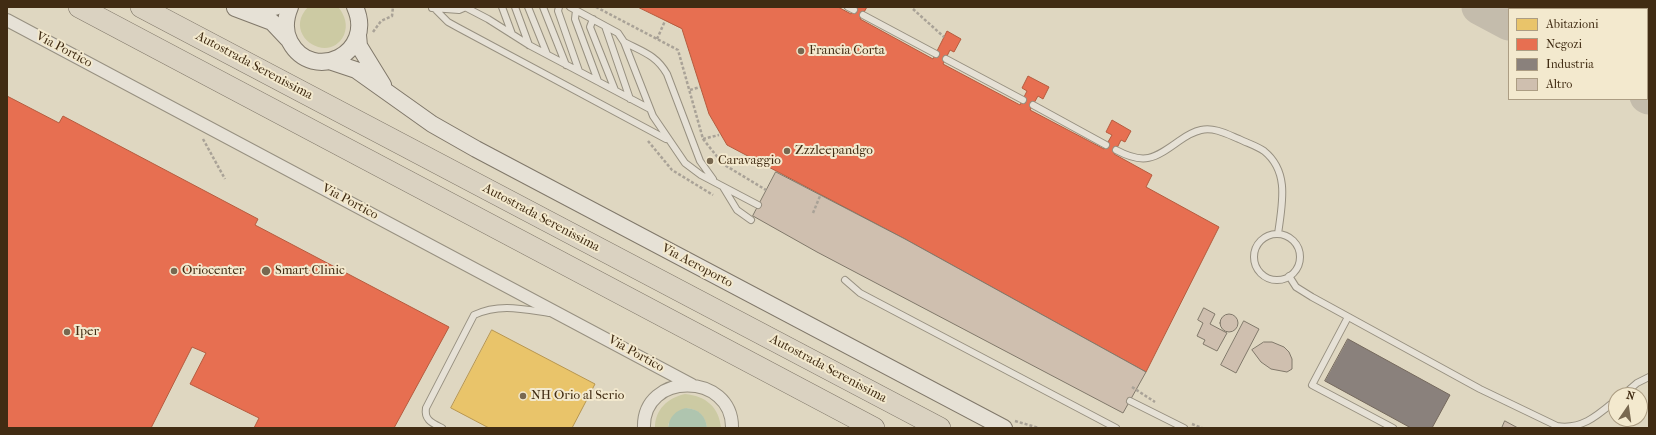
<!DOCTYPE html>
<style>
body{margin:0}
#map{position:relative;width:1656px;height:435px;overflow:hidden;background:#dfd7c1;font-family:"IM FELL French Canon",serif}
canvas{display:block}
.frame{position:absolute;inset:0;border:8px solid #412c13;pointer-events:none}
.legend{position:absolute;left:1508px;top:8px;width:140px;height:92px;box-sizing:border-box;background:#f3e9ce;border:1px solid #ac9d83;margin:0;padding:5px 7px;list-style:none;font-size:12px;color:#412c13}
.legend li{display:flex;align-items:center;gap:8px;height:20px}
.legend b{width:20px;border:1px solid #ac9d83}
.north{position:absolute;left:1608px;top:387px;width:40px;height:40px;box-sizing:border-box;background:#f3e9ce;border:1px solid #ac9d83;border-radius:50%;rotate:13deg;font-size:11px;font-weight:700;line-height:16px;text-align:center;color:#412c13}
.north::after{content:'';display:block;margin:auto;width:14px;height:18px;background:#786850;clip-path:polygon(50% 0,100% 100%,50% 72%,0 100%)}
</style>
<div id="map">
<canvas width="1656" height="435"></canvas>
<div class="frame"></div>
<ul class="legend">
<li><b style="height:11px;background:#e9c46a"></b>Abitazioni</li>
<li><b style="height:11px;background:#e76f51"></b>Negozi</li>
<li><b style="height:11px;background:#8a817c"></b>Industria</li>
<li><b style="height:11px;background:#cfbfaf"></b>Altro</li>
</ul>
<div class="north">N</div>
</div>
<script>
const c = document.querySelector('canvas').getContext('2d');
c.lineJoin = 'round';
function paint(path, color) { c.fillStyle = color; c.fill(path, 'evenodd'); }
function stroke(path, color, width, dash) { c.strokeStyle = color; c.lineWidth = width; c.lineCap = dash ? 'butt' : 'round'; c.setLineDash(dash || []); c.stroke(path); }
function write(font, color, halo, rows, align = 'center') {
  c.font = font + ' "IM FELL French Canon",serif'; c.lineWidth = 4; c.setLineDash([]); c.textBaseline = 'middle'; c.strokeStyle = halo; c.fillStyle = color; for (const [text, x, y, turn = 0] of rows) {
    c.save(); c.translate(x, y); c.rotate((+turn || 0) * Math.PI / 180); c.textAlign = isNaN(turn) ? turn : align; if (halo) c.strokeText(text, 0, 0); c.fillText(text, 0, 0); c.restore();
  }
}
paint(new Path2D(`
 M308,7L339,8C345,16 348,25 344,35C329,66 281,35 308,7Z
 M1585,7H1649V41L1647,40V9H1589Z
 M685,394C706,396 719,407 721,428H707C706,416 698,409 686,408L668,424V428H655C655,409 668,398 685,394Z`), '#cccaa3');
paint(new Path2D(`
 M686,408C699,409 706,416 707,428H668C669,417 676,410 686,408Z`), '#afc5af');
const homes = new Path2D(`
 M492,330L595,384L572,428H489L451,408Z`);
paint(homes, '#e9c46a');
stroke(homes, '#b79650', 1);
const shops = new Path2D(`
 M638,7H838L851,14L855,7H867L860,19L933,59L947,31L961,39L954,52L950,50L943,64L1020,105L1027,91L1022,88L1028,76L1049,87L1043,99L1038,96L1030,110L1104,149L1112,135L1106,132L1112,120L1131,131L1125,142L1121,140L1114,154L1152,175L1146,187L1219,227L1146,372L905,239L727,145L709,114L682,29Z
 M7,96L59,123L63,116L258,219L255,225L449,327L394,428H254L259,418L190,384L206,353L192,347L151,428H7Z`);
paint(shops, '#e76f51');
stroke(shops, '#b55b3e', 1);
const industry = new Path2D(`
 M1348,339L1450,395L1432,428H1411L1325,381Z`);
paint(industry, '#8a817c');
stroke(industry, '#74685c', 1);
stroke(new Path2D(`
 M1479,7L1509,23
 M1647,96L1649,97`), '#c4bcac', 35);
const building = new Path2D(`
 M776,172L905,239L1146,372L1123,413L817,252L753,216Z
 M1204,308L1215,314L1210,324L1227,333L1217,351L1203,344L1205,340L1197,336L1203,323L1198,320Z
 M1220 323a9 9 0 1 1 18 0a9 9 0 1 1-18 0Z
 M1244,321L1259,329L1236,373L1221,365Z
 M1264,342H1272L1284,347L1289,352L1292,359V369L1287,372L1271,369L1261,362L1252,350Z
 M1505,421L1518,428H1502Z`);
paint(building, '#cfbfaf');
stroke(building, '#80786a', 1);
const lane = new Path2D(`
 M465,7L488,19L529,45L650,109
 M502,7L512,34
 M515,7L529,45
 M528,7L547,54
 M543,7L566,65
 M559,7L558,11L579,71
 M570,7L618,33L624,42L653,116L685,163L701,175L758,205
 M848,7L854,10
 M432,8L459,10L466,7
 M434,8L448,22L457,27L666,139
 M576,10L575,19L598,81
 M863,15L936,54
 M593,19L590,27L615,90
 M605,26L630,99
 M624,42C643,52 656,55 667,74L700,161L713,179
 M946,59L1023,100
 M1033,105L1106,145
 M1116,150C1144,165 1154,159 1179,141C1186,136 1192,132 1201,130C1214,127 1227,134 1239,139C1247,143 1257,146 1264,151C1290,172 1282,204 1278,234
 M723,187L737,210L751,220
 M1254 257a23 23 0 1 1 46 0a23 23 0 1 1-46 0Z
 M1289,276L1296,287L1312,297L1480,389L1557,426C1582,430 1598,415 1616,400
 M845,280L860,293L1116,428
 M1348,317L1312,385L1393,428
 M1623,395L1637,383L1649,377
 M1130,401L1184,428
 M442,428C432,423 424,420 426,408L474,315C499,303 523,309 549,313`);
const street = new Path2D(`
 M7,20L692,385
 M644,428C642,371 733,372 732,428`);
const secondary = new Path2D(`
 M290,7C285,19 284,31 290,42C313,84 376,53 355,7
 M235,8L272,22L288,39
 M243,8L275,7
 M358,35L359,46L383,85
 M329,61L356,70L432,124L476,149L1004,428`);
const highway = new Path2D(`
 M79,7L874,428
 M141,7L940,428`);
stroke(lane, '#979080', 8);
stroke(street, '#979080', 14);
stroke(secondary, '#80786a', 18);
stroke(highway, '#80786a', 22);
stroke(new Path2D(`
 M596,7L678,50L703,139L723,164L766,190
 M913,9L944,37
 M373,32L381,21L392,16L393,7
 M657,39L665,21
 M690,90L700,87
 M203,139L225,179
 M703,139L719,135
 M648,141L672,170L713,195
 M813,213L820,196
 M1132,387L1155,402
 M1015,421L1039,428
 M1192,424L1202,428`), '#a9a297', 2.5, [3, 2]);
stroke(lane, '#e6e1d6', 6);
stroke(street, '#e6e1d6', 12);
stroke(secondary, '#e6e1d6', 16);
stroke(highway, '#dad2c1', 21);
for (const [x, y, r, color] of [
 [801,51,4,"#786850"],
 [787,151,4,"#786850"],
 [710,161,4,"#786850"],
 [174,271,4,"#786850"],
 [266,271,5,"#786850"],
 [67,332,4,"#786850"],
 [523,396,4,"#786850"]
]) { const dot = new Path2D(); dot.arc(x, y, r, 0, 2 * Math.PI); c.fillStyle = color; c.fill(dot); stroke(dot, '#f3e9ce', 1.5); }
write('13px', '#412c13', '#f3e9ce', [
 ["Via Portico",64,50,28],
 ["Autostrada Serenissima",254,66,28],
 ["Via Portico",350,202,28],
 ["Autostrada Serenissima",541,218,28],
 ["Via Aeroporto",697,266,28],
 ["Via Portico",636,354,29],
 ["Autostrada Serenissima",828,369,28]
]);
write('13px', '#412c13', '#f3e9ce', [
 ["Francia Corta",809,51],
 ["Zzzleepandgo",795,151],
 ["Caravaggio",718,161],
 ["Oriocenter",182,271],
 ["Smart Clinic",275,271],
 ["Iper",75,332],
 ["NH Orio al Serio",531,396]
], 'left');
</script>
